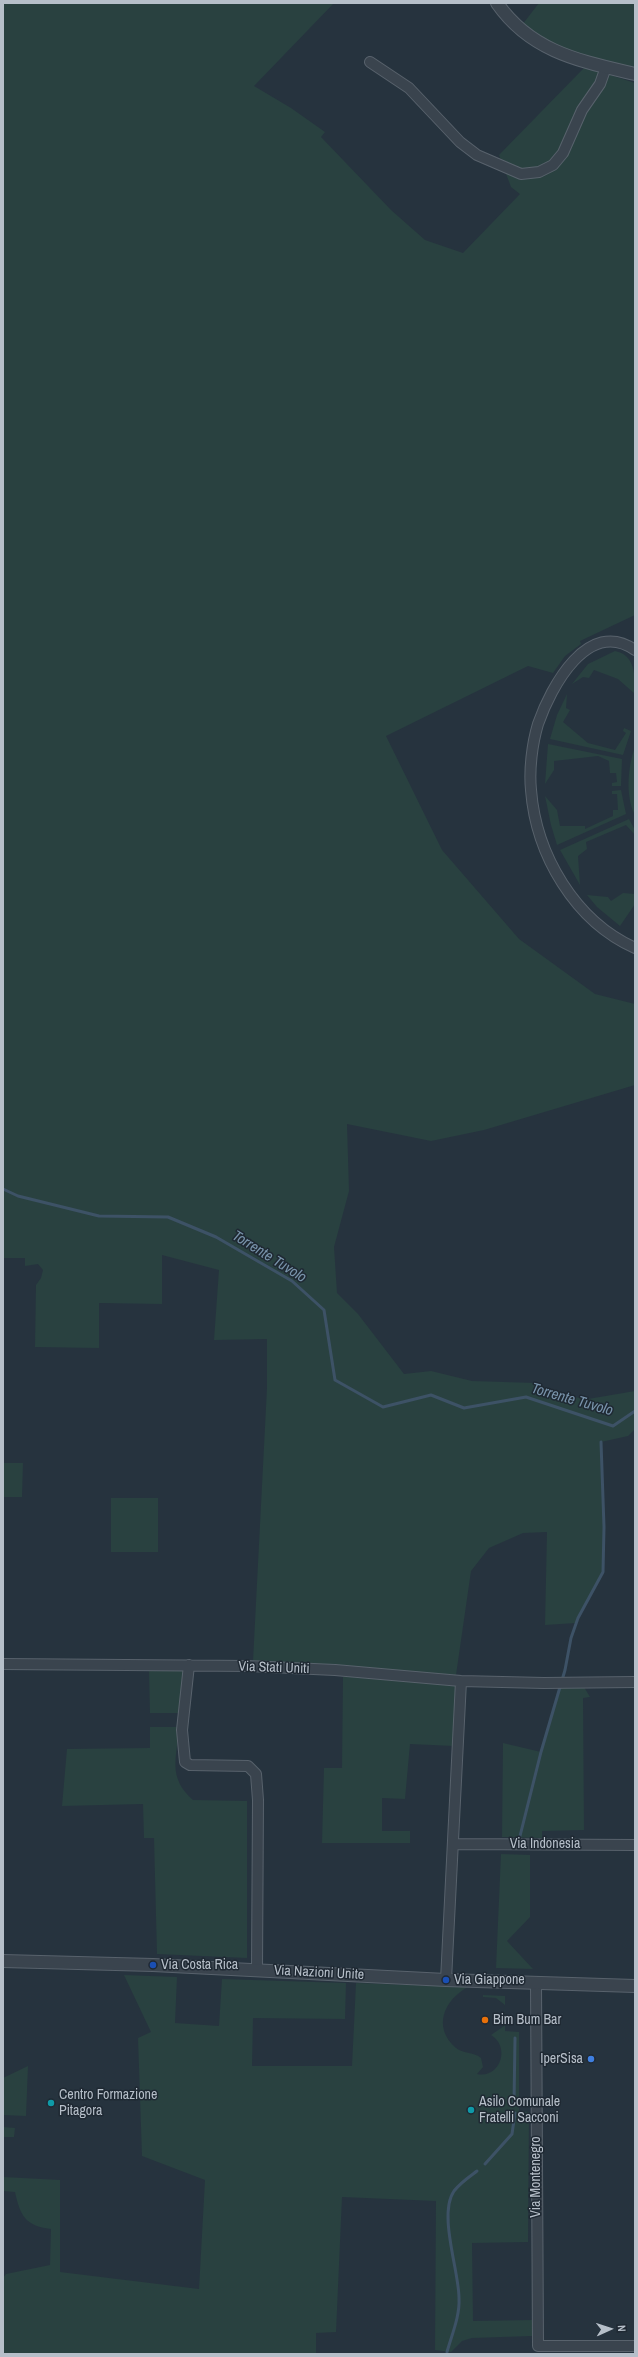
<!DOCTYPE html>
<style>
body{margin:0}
#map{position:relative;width:638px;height:2357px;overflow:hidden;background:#26333e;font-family:"Archivo Narrow",sans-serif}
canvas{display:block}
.frame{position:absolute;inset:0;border:4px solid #b6bfc9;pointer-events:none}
.north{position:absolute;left:590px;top:2309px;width:40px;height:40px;-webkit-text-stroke:3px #1f2933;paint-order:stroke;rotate:87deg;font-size:11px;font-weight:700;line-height:16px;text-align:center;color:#b6bfc9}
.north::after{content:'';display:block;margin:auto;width:14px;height:18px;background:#b6bfc9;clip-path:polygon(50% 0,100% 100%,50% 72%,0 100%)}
</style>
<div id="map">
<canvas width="638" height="2357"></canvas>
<div class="frame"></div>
<div class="north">N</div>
</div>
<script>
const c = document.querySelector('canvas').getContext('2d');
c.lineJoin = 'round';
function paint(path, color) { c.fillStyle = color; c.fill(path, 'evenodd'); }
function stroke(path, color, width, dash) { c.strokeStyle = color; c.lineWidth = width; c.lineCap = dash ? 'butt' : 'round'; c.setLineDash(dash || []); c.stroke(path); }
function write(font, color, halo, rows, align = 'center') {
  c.font = font + ' "Archivo Narrow",sans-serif'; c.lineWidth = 3; c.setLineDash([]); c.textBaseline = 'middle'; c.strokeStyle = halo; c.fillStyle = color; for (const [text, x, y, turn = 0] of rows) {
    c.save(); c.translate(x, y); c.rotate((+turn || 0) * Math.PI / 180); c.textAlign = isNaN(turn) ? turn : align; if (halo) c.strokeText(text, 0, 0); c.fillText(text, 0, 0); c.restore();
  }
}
paint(new Path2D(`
 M3,3H334L254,86L291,108L325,132L321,137L391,210L425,240L463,253L520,194L511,187L499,155L579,73L585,67L635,83V615L580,641L581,644L565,656L553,673L528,666L386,736L442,850L519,939L595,994L635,1004V1085L484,1130L431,1141L347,1124L349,1191L334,1247L337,1293L358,1314L404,1374L431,1371L472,1381L536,1383L561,1395L588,1399L635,1391V1429L628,1436L601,1442L604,1527L603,1572L576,1623L545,1625L547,1532L523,1533L489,1548L471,1571L456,1675L253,1661L267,1388V1339L214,1340L219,1270L162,1255V1304L99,1303V1348L35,1347L36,1285L41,1278L43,1270L38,1264L25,1266V1258H3Z
 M539,3H635V70L560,49L522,25Z
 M615,651C636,655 635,677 635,694L618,679L594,670L589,678L583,677L572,684L588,664Z
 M567,694L566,708L570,710L563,722L588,743L615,750L626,733L623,731L624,728L631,731L623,755L550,739L557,715Z
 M548,744L622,759L621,786H612V783L617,782L616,773H610L609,761L598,756L554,761V770L545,784Z
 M635,747V815C625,796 628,766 635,747Z
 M621,790L626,814L557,845L551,825L545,796L557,810L560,826H585V829L613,816V810H618L617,794H612V791Z
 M629,819L635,830V835L626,825L586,842L587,849L578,856L580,885L560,850Z
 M623,893L635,894V904L620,926L597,907L587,895L608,897L611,901Z
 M3,1463H23L22,1497H3Z
 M111,1498H158V1552H111Z
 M149,1671H184L179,1713H150Z
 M349,1675L458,1685L454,1746L410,1744L405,1799L382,1798V1831H410V1843H322L324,1768H342L343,1677Z
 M584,1687L590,1697L583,1698L584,1830L542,1831V1838L502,1837L503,1743L541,1752L560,1688Z
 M150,1727H179C177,1758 167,1777 193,1800L247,1801V1958L157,1954L154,1838H144L143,1804L62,1806L67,1749L150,1748Z
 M501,1854L530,1855V1917L507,1941L533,1969L496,1968Z
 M124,1975L177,1977L175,2023L219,2026L222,1979L346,1983L345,2019L253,2018L252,2066H352L356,1983L468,1987C444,2000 432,2027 456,2048C464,2054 474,2052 481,2058L483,2067L477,2074C500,2079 511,2047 491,2035L504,2026L505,2005L496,1998L483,1997V1995L505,1996V2031L519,2032V2111L529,2112L528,2242L472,2243L473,2321L533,2320L532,2336L472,2338L462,2341L451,2352L435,2350L436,2201L342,2197L336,2332L316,2333V2354H3V2278L6,2274L50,2265L51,2229C25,2226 20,2215 15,2192L3,2191V2177L60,2180V2272L199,2289L205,2180L142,2156L138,2038L151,2032Z
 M28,2066L26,2116L3,2115V2078Z
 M3,2127L15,2128L14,2137H3Z`), '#294140');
stroke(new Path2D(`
 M3,1189L18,1196L99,1216L168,1217L216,1237L292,1281L324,1310L335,1380L383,1407L431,1395L464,1408L526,1397L613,1426L635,1411
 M520,1836L541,1752L565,1670L571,1638L578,1618L603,1572L604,1527L601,1442
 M514,2103L515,2038
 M485,2164L512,2134L515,2113
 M447,2352C452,2334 460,2316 459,2298C459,2271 438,2214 454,2191C460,2183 469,2177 477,2171`), '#3d5266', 3);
const minor = new Path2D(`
 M370,62L409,88L460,142L477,155L521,174L539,172L553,165L563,153L582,110L600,84L606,67
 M635,650C588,617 551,687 538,724C532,744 529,770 531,790C536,855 575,921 635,948
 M3,1664L248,1666L335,1670L461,1681L544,1683L635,1682
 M189,1665L182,1730L185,1762L190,1765L248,1766L256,1774L258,1800L257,1969
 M454,1844L635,1845
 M446,1980L461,1681
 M536,1983L538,2346H635`);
const tertiary = new Path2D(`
 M497,3C531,52 580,61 635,74
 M3,1961L153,1965L446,1980L635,1986`);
stroke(minor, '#58626c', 12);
stroke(tertiary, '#58626c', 14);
stroke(minor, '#3a444e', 10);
stroke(tertiary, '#3a444e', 12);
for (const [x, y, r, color] of [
 [153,1965,4,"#1a4fb4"],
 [446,1980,4,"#1a4fb4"],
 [485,2020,4,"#e8710a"],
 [591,2059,4,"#3f7fe0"],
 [51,2103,4,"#0f9aa8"],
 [471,2110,4,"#0f9aa8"]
]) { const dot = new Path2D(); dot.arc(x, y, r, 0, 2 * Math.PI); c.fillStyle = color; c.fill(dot); stroke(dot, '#1f2933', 1.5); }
write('14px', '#b6bfc9', '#1f2933', [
 ["Via Stati Uniti",274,1668,2],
 ["Via Indonesia",545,1844],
 ["Via Nazioni Unite",319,1973,3],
 ["Via Montenegro",536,2177,-90]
]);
write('14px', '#b6bfc9', '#1f2933', [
 ["Via Costa Rica",161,1965],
 ["Via Giappone",454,1980],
 ["Bim Bum Bar",493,2020],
 ["IperSisa",583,2059,"right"],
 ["Centro Formazione",59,2095],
 ["Pitagora",59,2111],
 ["Asilo Comunale",479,2102],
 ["Fratelli Sacconi",479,2118]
], 'left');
write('italic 15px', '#7893aa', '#1f2933', [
 ["Torrente Tuvolo",269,1257,32],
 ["Torrente Tuvolo",572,1400,16]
]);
</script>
